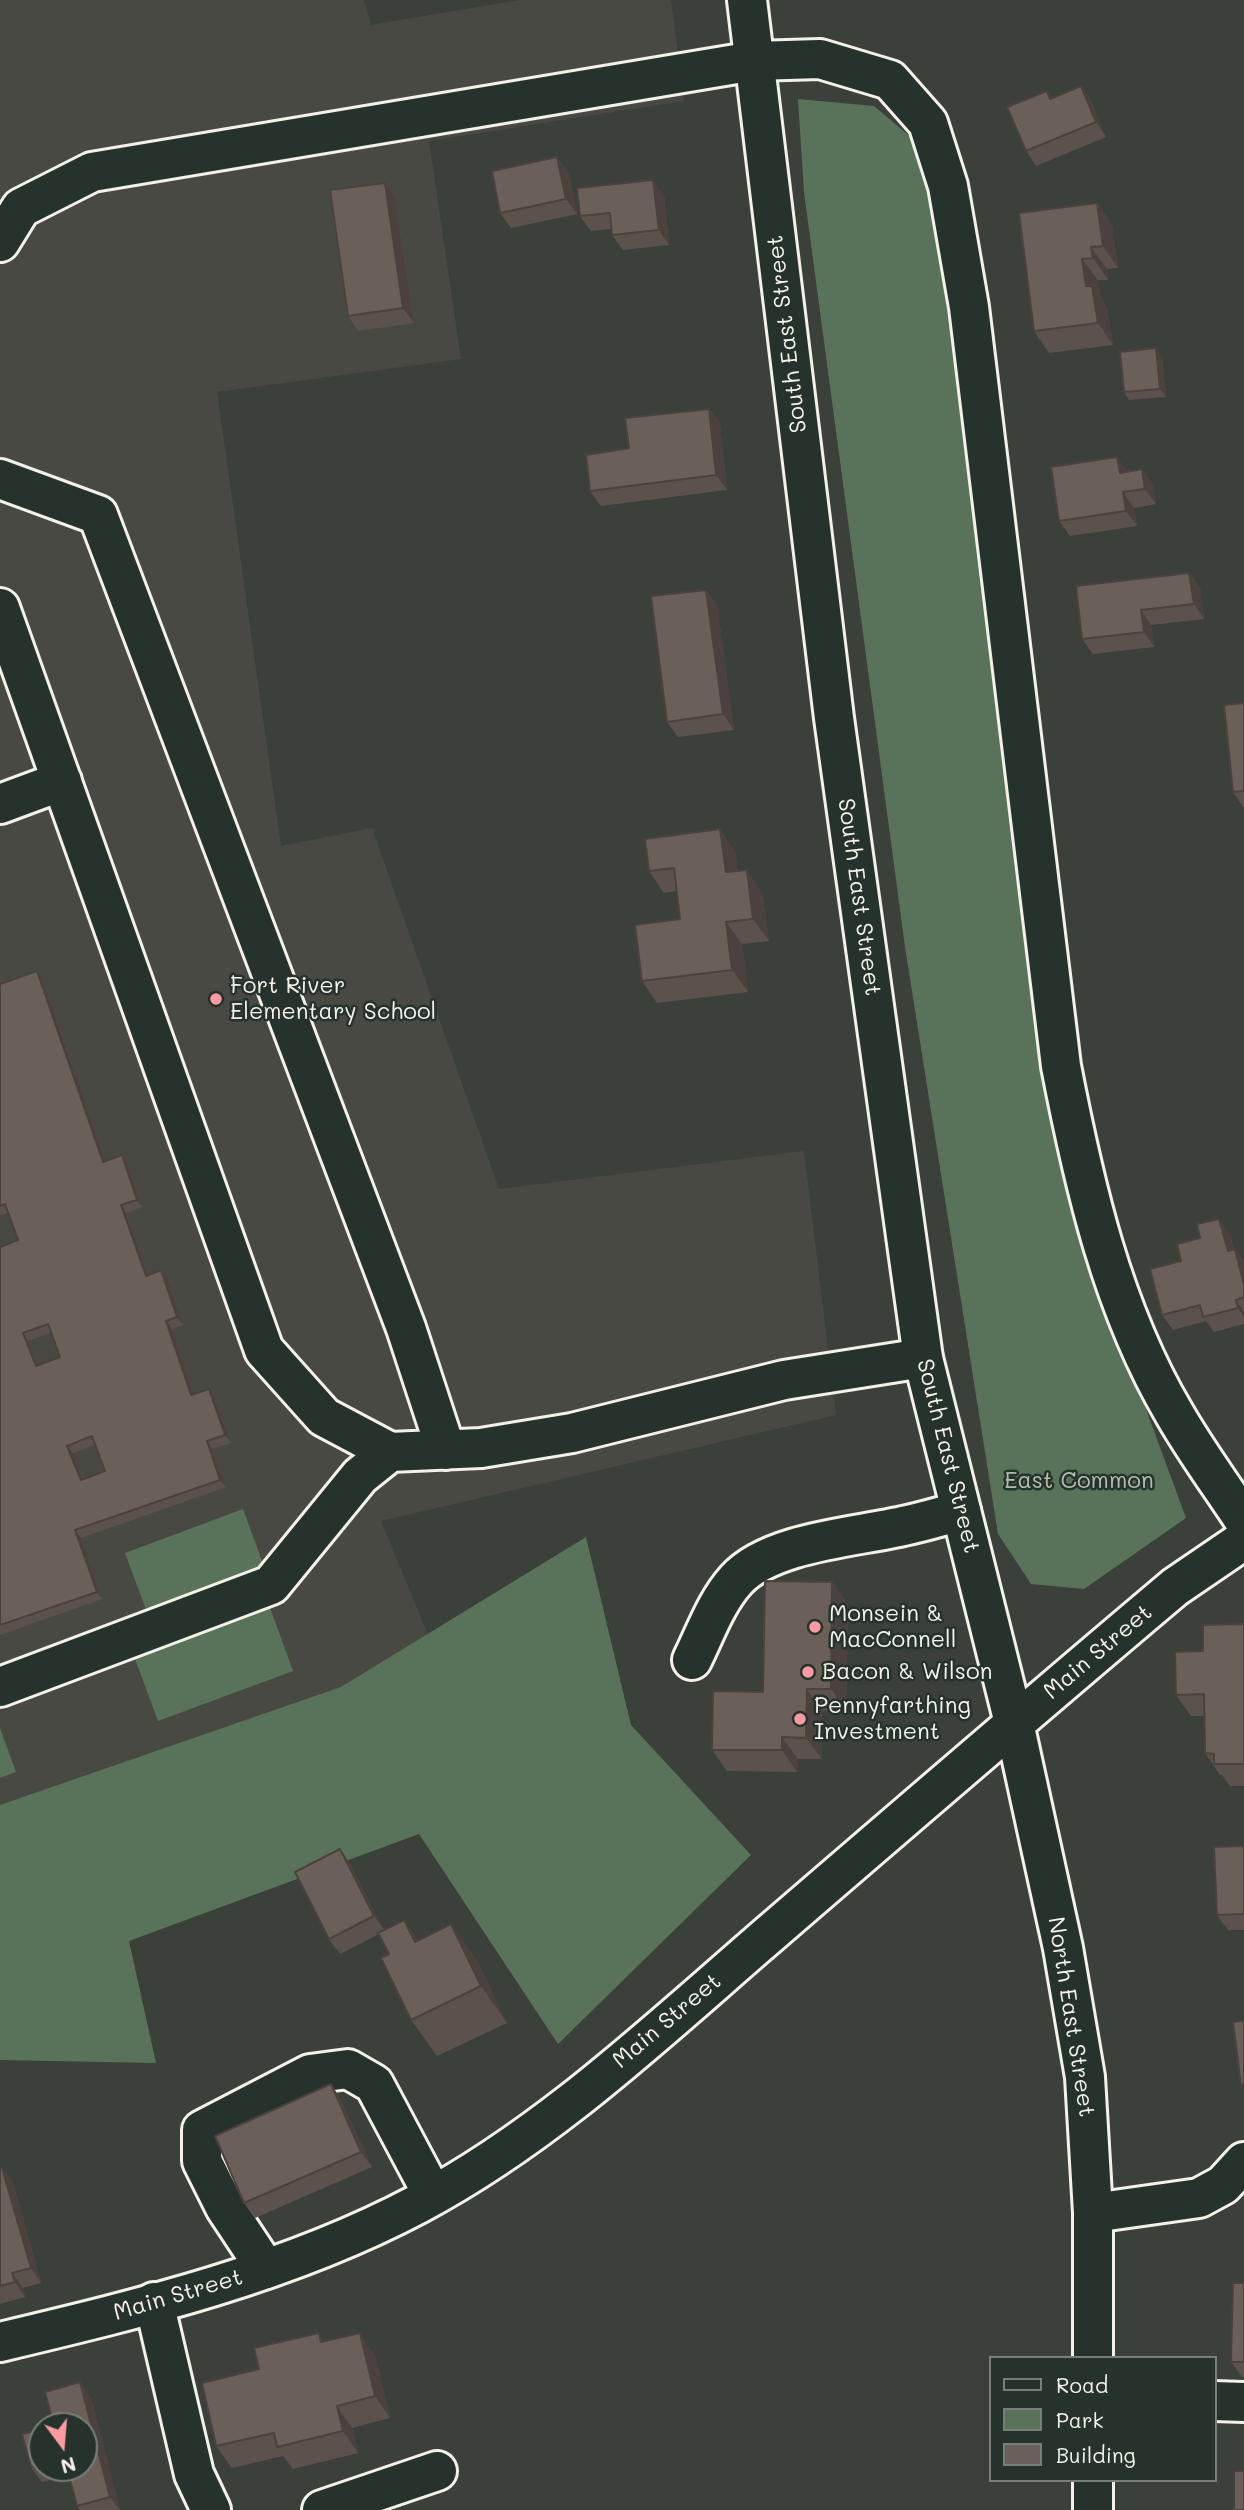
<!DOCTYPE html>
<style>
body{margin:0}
#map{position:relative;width:1244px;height:2510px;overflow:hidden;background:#3b403a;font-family:Mali,sans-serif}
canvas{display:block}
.legend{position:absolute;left:989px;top:2356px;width:228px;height:126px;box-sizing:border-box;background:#26332d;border:2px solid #787f78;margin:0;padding:9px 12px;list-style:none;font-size:21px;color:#f4f1e8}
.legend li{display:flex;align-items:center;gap:14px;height:35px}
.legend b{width:35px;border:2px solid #787f78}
.north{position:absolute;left:28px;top:2412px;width:70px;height:70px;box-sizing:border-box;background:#26332d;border:2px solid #787f78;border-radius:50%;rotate:164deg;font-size:19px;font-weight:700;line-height:28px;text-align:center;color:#f4f1e8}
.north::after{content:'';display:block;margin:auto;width:24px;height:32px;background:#ff9aa2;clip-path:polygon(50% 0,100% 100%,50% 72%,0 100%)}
</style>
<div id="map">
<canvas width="1244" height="2510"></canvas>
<ul class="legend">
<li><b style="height:9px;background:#26332d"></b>Road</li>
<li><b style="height:19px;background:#587359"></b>Park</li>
<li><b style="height:19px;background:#6b5f5a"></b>Building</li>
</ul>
<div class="north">N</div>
</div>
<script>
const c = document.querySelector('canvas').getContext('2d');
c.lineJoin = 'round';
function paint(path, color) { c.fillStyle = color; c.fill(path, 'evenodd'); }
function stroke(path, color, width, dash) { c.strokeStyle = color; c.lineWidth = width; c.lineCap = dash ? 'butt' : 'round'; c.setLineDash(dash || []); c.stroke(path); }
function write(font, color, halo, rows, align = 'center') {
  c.font = font + ' Mali,sans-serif'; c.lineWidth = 5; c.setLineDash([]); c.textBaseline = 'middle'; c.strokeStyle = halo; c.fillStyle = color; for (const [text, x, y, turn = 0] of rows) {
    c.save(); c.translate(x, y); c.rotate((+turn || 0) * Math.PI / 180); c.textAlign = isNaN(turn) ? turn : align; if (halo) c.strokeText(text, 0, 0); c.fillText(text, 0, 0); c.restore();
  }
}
paint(new Path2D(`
 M0,0H364L371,25L520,0H671L684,101L429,141L461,359L217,392L281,846L372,828L499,1189L804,1151L836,1415L381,1521L465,1724L0,1832Z`), '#494944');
paint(new Path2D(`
 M798,99L874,106L913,139L934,191L1111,1314L1186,1518L1084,1589L1031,1584L998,1534L905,947L804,192Z
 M243,1509L269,1580L151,1623L125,1553Z
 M586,1537L631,1725L751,1855L558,2044L419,1834L129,1941L156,2063L0,2060V1805L341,1687Z
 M269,1605L293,1671L158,1721L134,1656Z
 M0,1728L16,1772L0,1778Z`), '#587359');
const minor = new Path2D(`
 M0,242L21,208L92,172L754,61L820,59L890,80L928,123L948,186L969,307L1061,1066C1084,1185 1112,1308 1174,1413C1195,1450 1221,1485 1244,1520
 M0,479L98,515L406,1328L446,1450
 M0,608L264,1350L324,1417L390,1452L481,1448L572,1433L784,1380L923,1358
 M0,804L62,781
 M692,1660C705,1634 716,1602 736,1580C770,1542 856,1537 903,1526C923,1522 942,1516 961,1511
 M0,1687L271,1585L360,1476L390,1452
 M1093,2213L1199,2198L1223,2185L1244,2162
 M266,2269L225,2207L202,2161V2130L310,2074L348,2069L374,2084L433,2195
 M154,2302L194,2474L211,2510
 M1214,2401L1244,2402
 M322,2510L437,2471`);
const major = new Path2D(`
 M747,0L834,718L923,1358L1014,1723L1063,1948L1085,2077L1093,2213V2358
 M0,2342C143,2308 288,2273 418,2204C544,2137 651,2037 758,1944C896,1825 1035,1705 1175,1587L1244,1540
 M1093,2480V2510`);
stroke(minor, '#f4f1e8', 44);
stroke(major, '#f4f1e8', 44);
stroke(minor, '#26332d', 38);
stroke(major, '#26332d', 38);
paint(new Path2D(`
 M1081,86L1091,101L1106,137L1036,166L1026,151Z
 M557,157L568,172L577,214L511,228L500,213Z
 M664,195L669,245L623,250L612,235V229L591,231L580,216Z
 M395,198L414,323L358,331L348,316Z
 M1097,203L1112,225L1118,268L1107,269L1108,280H1098L1100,296L1107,308L1113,345L1049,353L1034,331Z
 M1162,356L1166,397L1129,400L1124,392Z
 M709,409L720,424L727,490L601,506L590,491L629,448Z
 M1128,471L1153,484L1156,504L1134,508L1137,526L1070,536L1059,521Z
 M1189,573L1200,588L1204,619L1151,625L1154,647L1093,654L1082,639Z
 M706,590L717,605L734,730L678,737L667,722Z
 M1244,703V808L1233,792Z
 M735,851L738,871L762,892L769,941L742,944L748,992L657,1003L642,981L680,919L677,891L664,893L649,871Z
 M42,979L106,1161L122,1155L127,1163L142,1207L126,1213L148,1275L167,1278L183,1325L172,1329L194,1394L209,1389L214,1396L231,1443L212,1449L226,1487L81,1538L102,1599L0,1635V1247L18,1240L8,1213L0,1215V984ZM51,1332L60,1357L38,1365L28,1341ZM95,1445L105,1471L83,1480L73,1453Z
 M1230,1234L1234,1250L1235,1249L1244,1262V1324L1214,1332L1206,1321L1173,1330L1162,1315L1181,1261L1200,1238Z
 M832,1582L848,1604L846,1711H822V1759H798L797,1772L727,1771L712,1750L763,1692Z
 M1244,1624V1786H1230L1222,1775H1220L1205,1753L1204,1716H1191L1176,1695L1203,1651Z
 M1244,1846V1930H1228L1217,1915Z
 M340,1849L350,1864L384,1930L418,1940L451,1924L477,1961L507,2023L437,2056L411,2020L389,1954L379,1934L340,1954L329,1939Z
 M331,2084L341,2100L372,2167L255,2218L244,2203Z
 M2,2168L13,2183L41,2283L23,2288L25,2297L0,2304V2169Z
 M1244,2283V2377H1242L1231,2362Z
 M325,2341L375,2355L390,2418L352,2428L358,2453L293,2469L283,2456L232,2468L216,2446L259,2369Z
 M80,2382L91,2398L120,2510H80L77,2506L69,2476L42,2482L31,2467L42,2429V2468H84L54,2426Z`), '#5c524d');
paint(new Path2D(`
 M1081,86L1091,101L1106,137L1096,122Z
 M557,157L568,172L577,214L566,199Z
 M653,180L664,195L669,245L659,230Z
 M385,183L395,198L414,323L403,308Z
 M1097,203L1112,225L1118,268L1103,246Z
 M1091,247L1107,269L1108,280L1093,258Z
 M1082,259L1098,280L1100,296L1107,308L1113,345L1098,323L1086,286Z
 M1156,348L1162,356L1166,397L1160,389Z
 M709,409L720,424L727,490L716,475Z
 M1117,457L1128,472L1120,473Z
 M1142,469L1153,484L1156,504L1145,489Z
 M1123,492L1134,508L1137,526L1126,511Z
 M1189,573L1200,588L1204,619L1194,604Z
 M706,590L717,605L734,730L723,714Z
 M1141,610L1151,625L1154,647L1144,632Z
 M720,829L735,851L742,894L726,872Z
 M747,870L762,892L769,941L753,919Z
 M726,922L742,944L748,992L732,970Z
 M37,971L42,979L109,1170L103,1162Z
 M122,1155L127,1163L142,1207L137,1200Z
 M121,1205L126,1213L151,1284L146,1276Z
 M1219,1219L1230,1234L1238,1267L1228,1251Z
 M1235,1249L1244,1262V1285Z
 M161,1270L167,1278L183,1325L177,1317Z
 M1236,1300L1244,1312V1317L1238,1308Z
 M166,1321L172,1329L197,1403L191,1395Z
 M23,1333L28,1341L41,1374L36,1366Z
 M209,1389L214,1396L231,1443L225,1435Z
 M207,1441L212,1449L226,1487L220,1480Z
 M67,1446L73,1453L86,1488L81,1480Z
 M75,1530L81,1538L102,1599L97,1592Z
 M832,1582L848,1604L846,1711L831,1689Z
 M807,1689L822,1711V1759L806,1738Z
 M782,1737L798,1759L797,1772L782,1750Z
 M340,1849L350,1864L385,1931L374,1916Z
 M404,1920L430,1956L415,1942Z
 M451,1924L477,1961L507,2023L481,1986Z
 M331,2084L341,2100L372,2167L361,2152Z
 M2,2168L13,2183L41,2283L31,2268Z
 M12,2273L23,2288L25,2297L15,2282Z
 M360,2333L375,2355L390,2418L375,2396Z
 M80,2382L91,2398L120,2510L110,2497Z
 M337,2406L352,2428L358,2453L343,2431Z`), '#4b423f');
const building = new Path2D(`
 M1081,86L1096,122L1026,151L1007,107L1047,91L1050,99Z
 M557,157L566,199L500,213L492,171Z
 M653,180L659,230L612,235L610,213L580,216L577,188Z
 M385,183L403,308L348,316L330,190Z
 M1097,203L1103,246L1091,247L1093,258L1082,259L1086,286H1092L1098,323L1034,331L1019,213Z
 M1156,348L1160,389L1124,392L1120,352Z
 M709,409L716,475L590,491L586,455L629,448L625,418Z
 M1117,457L1120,473L1142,469L1145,489L1123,492L1126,511L1059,521L1051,467Z
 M1189,573L1194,604L1141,610L1144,632L1082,639L1076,586Z
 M706,590L723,714L667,722L651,596Z
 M1244,703V791L1233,792L1224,705Z
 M720,829L726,872L747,870L753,919L726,922L732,970L642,981L635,925L680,919L674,868L649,871L645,839Z
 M37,971L103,1162L122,1155L137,1200L121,1205L146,1276L161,1270L177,1317L166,1321L191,1395L209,1389L225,1435L207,1441L220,1480L75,1530L97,1592L0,1625V1247L18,1240L5,1204L0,1206V984ZM48,1324L60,1357L36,1366L23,1333ZM92,1436L105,1471L81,1480L67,1446Z
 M1219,1219L1228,1251L1235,1249L1244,1285V1297L1236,1300L1238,1308L1203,1317L1200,1305L1162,1315L1150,1269L1181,1261L1177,1244L1200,1238L1197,1224Z
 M765,1581L832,1582L831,1689H807L806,1738L782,1737V1750H712L713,1691L763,1692Z
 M1244,1624V1764H1214V1754L1205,1753L1204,1694L1176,1695L1175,1652L1203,1651V1625Z
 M1244,1846V1914L1217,1915L1214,1847Z
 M340,1849L374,1916L329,1939L295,1872Z
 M404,1920L415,1942L451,1924L481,1986L411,2020L381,1958L389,1954L378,1933Z
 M1244,2021V2084L1241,2085L1233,2022Z
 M331,2084L361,2152L244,2203L215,2136Z
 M2,2168L31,2268L12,2273L15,2282L0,2286V2169Z
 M1233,2283H1244V2362H1231Z
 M319,2333L321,2342L360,2333L375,2396L337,2406L343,2431L277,2447L274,2433L216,2446L202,2383L259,2369L254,2348Z
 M80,2382L110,2497L77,2506L67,2468H84V2426H52H54L45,2392Z
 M42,2429V2465L31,2467L22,2434Z
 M1234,2471H1244V2510H1234Z`);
paint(building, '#6b5f5a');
stroke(building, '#4b423f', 2);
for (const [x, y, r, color] of [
 [216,999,7,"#ff9aa2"],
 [815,1627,7,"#ff9aa2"],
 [808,1672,7,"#ff9aa2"],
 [800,1719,7,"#ff9aa2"]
]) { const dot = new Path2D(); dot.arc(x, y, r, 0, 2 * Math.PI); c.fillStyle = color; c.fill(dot); stroke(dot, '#26332d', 2.5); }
write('23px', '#f4f1e8', '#26332d', [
 ["South East Street",787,334,-97],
 ["South East Street",859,897,82],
 ["South East Street",948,1456,76],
 ["Main Street",1098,1652,-40],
 ["North East Street",1071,2017,81],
 ["Main Street",667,2021,-40],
 ["Main Street",178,2295,-16]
]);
write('23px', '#f4f1e8', '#26332d', [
 ["Fort River",230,986],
 ["Elementary School",230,1012],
 ["Monsein &",829,1614],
 ["MacConnell",829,1640],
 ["Bacon & Wilson",822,1672],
 ["Pennyfarthing",814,1706],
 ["Investment",814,1732]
], 'left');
write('23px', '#b6bfaf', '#26332d', [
 ["East Common",1079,1481]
]);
</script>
